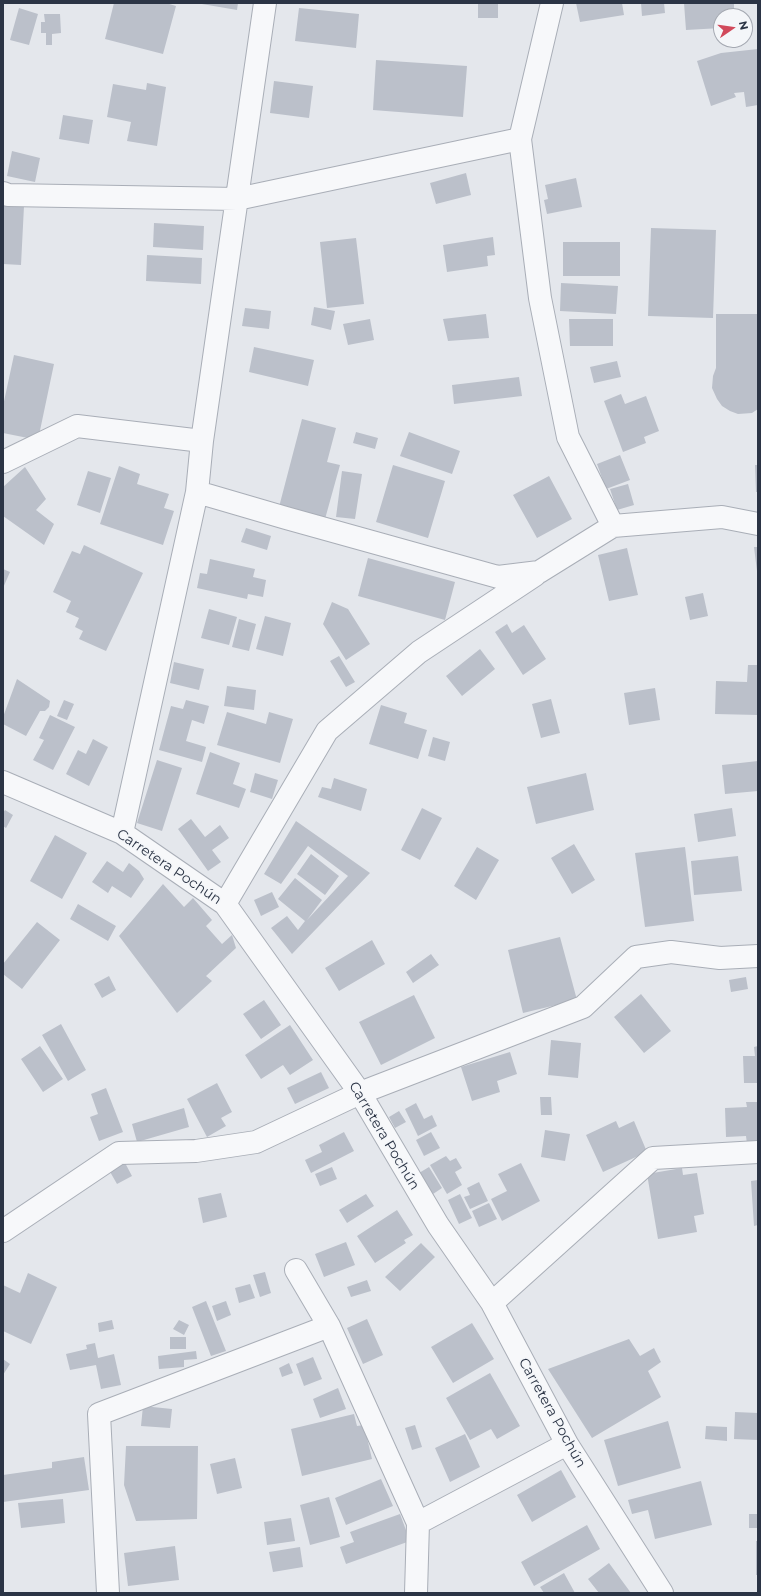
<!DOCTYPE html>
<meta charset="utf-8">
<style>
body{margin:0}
#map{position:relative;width:761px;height:1596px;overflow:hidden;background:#e4e7ec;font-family:Montserrat,sans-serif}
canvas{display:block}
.frame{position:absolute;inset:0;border:4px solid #2b3445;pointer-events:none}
.north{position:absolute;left:713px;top:8px;width:40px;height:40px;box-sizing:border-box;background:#f4f6f9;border:1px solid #a4a8b1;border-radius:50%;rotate:77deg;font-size:11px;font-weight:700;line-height:16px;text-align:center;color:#2b3445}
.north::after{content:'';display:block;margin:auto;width:14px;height:18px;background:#d1495b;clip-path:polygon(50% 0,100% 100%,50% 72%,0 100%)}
</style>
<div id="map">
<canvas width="761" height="1596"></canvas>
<div class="frame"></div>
<div class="north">N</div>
</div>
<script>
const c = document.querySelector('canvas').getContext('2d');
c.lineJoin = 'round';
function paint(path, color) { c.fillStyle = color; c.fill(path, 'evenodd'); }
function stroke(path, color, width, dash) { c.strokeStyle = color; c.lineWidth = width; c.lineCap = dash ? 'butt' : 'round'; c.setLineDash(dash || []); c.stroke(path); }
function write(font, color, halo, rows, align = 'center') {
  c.font = font + ' Montserrat,sans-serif'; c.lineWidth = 3; c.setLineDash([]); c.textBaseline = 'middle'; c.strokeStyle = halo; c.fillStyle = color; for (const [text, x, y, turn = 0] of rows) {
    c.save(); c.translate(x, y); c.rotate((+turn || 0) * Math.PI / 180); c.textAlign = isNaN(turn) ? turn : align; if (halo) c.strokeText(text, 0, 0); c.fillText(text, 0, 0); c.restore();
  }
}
paint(new Path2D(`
 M114,3H166L176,6L163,54L105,39Z
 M196,3H238L237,10Z
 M478,3H498V18H478Z
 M576,3H622L624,15L580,22Z
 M641,3H664L665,13L642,16Z
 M684,3H734V16H721V28L686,30Z
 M19,8L38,14L29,45L10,40Z
 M299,8L359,14L356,48L295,41Z
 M44,14H60L61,33L52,34V45H46V33H41V22H45Z
 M758,49V105L746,107L744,92L734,93L736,97L711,106L697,61L721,53Z
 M376,60L467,66L463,117L373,110Z
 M274,81L313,86L309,118L270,113Z
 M147,83L166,87L157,146L127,141L131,122L107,117L113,84L146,90Z
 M63,115L93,120L89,144L59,139Z
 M12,151L40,158L35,182L7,176Z
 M466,173L471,195L436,204L430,183Z
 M576,178L582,207L547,214L544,200L548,199L545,185Z
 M3,205L24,206L21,265L3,264Z
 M154,223L204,226L203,250L153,247Z
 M651,228L716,230L713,318L648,316Z
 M493,237L495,255L487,256L488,266L447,272L443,245Z
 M356,238L364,304L327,308L320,242Z
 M563,242H620V276H563Z
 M147,255L202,258L201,284L146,281Z
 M561,283L618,286L616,314L560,311Z
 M314,307L335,311L331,330L311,325Z
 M245,308L271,311L269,329L242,326Z
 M486,314L489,338L448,341L443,319Z
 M716,314H758V409L752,413L738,414L730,411L722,406L717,399L712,388L713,376L716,368Z
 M370,319L374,340L348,345L343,324Z
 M569,319H613V346H570Z
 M254,347L314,360L308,386L249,372Z
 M14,355L54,364L38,440L3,433V406Z
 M617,361L621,377L594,383L590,367Z
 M519,377L522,396L454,404L452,385Z
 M621,394L625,404L646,396L659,431L644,437L646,443L623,452L604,401Z
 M302,419L336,428L327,462L340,465L325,519L279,507Z
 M356,432L378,438L375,449L353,443Z
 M409,432L460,451L452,474L400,456Z
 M620,455L630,480L606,489L597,464Z
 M393,465L445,481L428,538L376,522Z
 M755,465H758V492H756Z
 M119,466L140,474L137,484L169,494L164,508L174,511L163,545L100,524Z
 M25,467L46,499L36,510L54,524L44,545L3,516V487Z
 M88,471L111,478L100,513L77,505Z
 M342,471L362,474L355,519L336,517Z
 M549,476L572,519L537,538L513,495Z
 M628,484L634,505L617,510L610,489Z
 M246,528L271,536L267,550L241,542Z
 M84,545L143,573L106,651L79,639L83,631L75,627L79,618L66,612L71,601L53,592L72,551L80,554Z
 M754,547H758V571H757Z
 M627,548L638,595L609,601L598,555Z
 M368,558L455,582L445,620L358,596Z
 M210,559L255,569L253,577L266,580L263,597L248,594L247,599L197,588L200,573L207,574Z
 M3,569L10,572L3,588Z
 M703,593L708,616L690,620L685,597Z
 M332,602L348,609L370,644L346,660L323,624Z
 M209,609L237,617L229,645L201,638Z
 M265,616L291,623L283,656L256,649Z
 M239,619L256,624L249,651L232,647Z
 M507,624L512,633L524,625L546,659L523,675L495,632Z
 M480,649L495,669L462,696L446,676Z
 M339,656L355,682L346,687L330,661Z
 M174,662L204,669L199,690L170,683Z
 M748,665H758V715L715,714L716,681L747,682Z
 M17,679L50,701L49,707L45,711H40L26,736L3,724V717Z
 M227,686L256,690L254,710L224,706Z
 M655,688L660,720L629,725L624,693Z
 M551,699L560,733L541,738L532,704Z
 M64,700L74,704L67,720L57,716Z
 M186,700L209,706L204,724L192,720L186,741L206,747L202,762L159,750L171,706L183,709Z
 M381,705L407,713L404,723L427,730L418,759L369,744Z
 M227,712L266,724L269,712L293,719L280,763L217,745Z
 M50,715L75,727L53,770L33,760L44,740L39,738Z
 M433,737L450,742L445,761L428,756Z
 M93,739L108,747L89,786L66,774L78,750L86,754Z
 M210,752L240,763L233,784L246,789L239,808L196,794Z
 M157,760L182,768L162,831L137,823Z
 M758,761V791L725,794L722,765Z
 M255,773L278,780L272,799L250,792Z
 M586,773L594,810L536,824L527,787Z
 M334,778L367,789L361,811L318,797L322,787L331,789Z
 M422,808L442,818L420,860L401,850Z
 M732,808L736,836L698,842L694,814Z
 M5,810L13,815L6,828L3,826V813Z
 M191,819L205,837L220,825L229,838L212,850L221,862L208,871L178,829Z
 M296,821L370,873L292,954L271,928L287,916L298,930L305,921L278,899L295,878L322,900L307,920L348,876L308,846L281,884L264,874Z
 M55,835L87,853L62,899L30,881Z
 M574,844L595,880L572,894L551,858Z
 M477,847L499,860L476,900L454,886Z
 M685,847L694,921L645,927L635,853Z
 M311,854L339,876L325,895L297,874Z
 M738,856L742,891L694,895L691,861Z
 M107,861L123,872L129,863L139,871L144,879L131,898L112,886L108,893L92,882Z
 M163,884L184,907L193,898L212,920L206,926L222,944L232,935L236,948L206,976L212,981L177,1013L119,936Z
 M272,892L279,907L261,916L254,900Z
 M78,904L116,926L108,941L70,919Z
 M37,922L60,940L22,989L3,974V964Z
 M560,937L577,1000L523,1013L508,950Z
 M372,940L385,964L339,991L325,968Z
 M431,954L439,965L413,983L406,972Z
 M109,976L116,990L102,998L94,984Z
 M746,977L748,989L731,992L729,980Z
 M641,994L671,1031L644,1053L614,1017Z
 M414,995L435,1038L381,1065L359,1022Z
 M264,1000L281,1025L261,1039L243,1014Z
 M61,1024L86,1070L68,1081L42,1035Z
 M290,1025L313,1060L290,1075L283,1065L261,1079L245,1055Z
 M551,1040L581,1043L578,1078L548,1075Z
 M40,1046L63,1079L43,1092L21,1059Z
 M758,1046V1083H744L743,1056H755L754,1047Z
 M510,1052L517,1074L497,1081L500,1092L472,1101L461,1067Z
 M321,1072L329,1088L295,1104L287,1088Z
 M217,1083L232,1112L221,1118L226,1126L207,1137L187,1099Z
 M106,1088L123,1132L99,1141L90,1117L98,1114L91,1094Z
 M540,1097H551L552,1115H541Z
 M746,1102H758V1144H747L746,1136L726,1137L725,1108L747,1107Z
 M416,1103L424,1119L432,1115L437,1126L418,1136L405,1109Z
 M184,1108L189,1127L137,1142L132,1124Z
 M399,1111L406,1122L395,1128L389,1117Z
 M616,1121L619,1128L634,1121L647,1152L603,1172L586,1135Z
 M545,1130L570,1134L565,1161L541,1157Z
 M344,1132L354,1151L311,1173L305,1160L322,1152L319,1145Z
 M431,1132L440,1148L424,1156L416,1140Z
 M446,1156L450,1161L456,1158L462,1168L455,1172L462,1185L447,1194L430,1165Z
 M124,1161L132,1176L117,1184L109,1170Z
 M521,1163L540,1201L502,1221L491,1199L507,1191L498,1174Z
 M332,1167L337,1179L320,1186L315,1174Z
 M429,1167L442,1188L433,1194L425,1181L419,1185L414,1176Z
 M682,1168L683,1175L697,1173L704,1214L694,1216L697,1232L658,1239L647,1174Z
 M758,1180V1225L754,1226L751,1181Z
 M479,1182L488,1201L470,1209L464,1197L470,1195L467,1188Z
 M221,1193L227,1217L203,1223L198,1198Z
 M366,1194L374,1206L347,1223L339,1210Z
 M460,1194L472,1218L459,1224L448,1200Z
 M489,1203L497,1219L479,1227L472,1211Z
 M397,1210L413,1235L404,1240L406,1243L375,1263L357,1236Z
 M346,1242L355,1265L324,1277L315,1254Z
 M421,1243L435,1257L400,1291L385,1277Z
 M265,1272L271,1293L260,1297L253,1275Z
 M28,1273L57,1287L31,1344L3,1331V1285L20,1293Z
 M367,1280L371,1291L351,1297L347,1287Z
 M250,1284L255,1298L239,1303L235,1288Z
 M206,1301L226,1351L211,1356L192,1307Z
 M226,1301L231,1315L217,1321L212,1306Z
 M367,1319L383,1355L363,1364L347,1328Z
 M112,1320L114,1329L99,1332L98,1323Z
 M179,1320L189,1325L184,1335L173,1329Z
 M472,1323L494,1359L453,1383L431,1347Z
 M170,1337H186V1349H170Z
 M629,1339L640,1356L654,1348L661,1362L648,1371L661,1397L592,1438L548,1369Z
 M95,1343L98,1358L114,1354L121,1385L101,1389L96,1365L70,1370L66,1354L87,1349L86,1345Z
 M196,1351L197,1359L184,1360V1367L159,1369L158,1356Z
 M313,1357L322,1379L304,1386L296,1364Z
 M3,1359L10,1364L3,1375Z
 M289,1363L293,1373L282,1377L279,1368Z
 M490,1373L520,1426L497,1439L491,1429L470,1440L446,1398Z
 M338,1388L346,1409L320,1418L313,1399Z
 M143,1406L172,1409L170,1428L141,1426Z
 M735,1412L758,1413V1440L734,1439Z
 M354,1414L357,1426L364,1425L372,1459L302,1476L291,1429Z
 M668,1421L681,1468L618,1486L604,1440Z
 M415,1425L422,1447L412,1450L405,1428Z
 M706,1426L727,1427V1441L705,1439Z
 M465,1434L480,1467L450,1482L435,1448Z
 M126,1446H198L197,1519L136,1521L124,1485Z
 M84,1457L89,1490L3,1502V1475L52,1468V1462Z
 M235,1458L242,1488L217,1494L210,1464Z
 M561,1470L576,1497L532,1522L517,1495Z
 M381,1479L393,1506L346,1525L335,1498Z
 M701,1481L712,1525L655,1539L648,1510L632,1514L628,1500Z
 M329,1497L340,1537L310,1545L300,1505Z
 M63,1499L65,1523L21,1528L18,1503Z
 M400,1514L410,1541L346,1564L340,1547L354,1542L350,1532Z
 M749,1514H758V1528H749Z
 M291,1518L295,1541L267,1545L264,1522Z
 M587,1525L600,1549L534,1586L521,1562Z
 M756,1541H758V1575H756Z
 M175,1546L179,1580L128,1586L124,1553Z
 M300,1547L303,1567L273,1572L269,1552Z
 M609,1563L631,1593H599L588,1579Z
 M564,1573L575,1593H544L540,1587Z`), '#bbc0ca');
const minor = new Path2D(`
 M552,3L520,139L540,298L568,437L613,526
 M3,193L8,195L237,199L520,139
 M3,462L77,426L202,441
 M197,492L286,518L498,577L539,572L613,526L722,517L758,524
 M3,782L122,833L225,904L360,1093L438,1225L492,1303L567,1444L662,1593
 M122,833L197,492L202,441L265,3
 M225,904L327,731L419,652L535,575
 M3,1231L119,1153L196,1151L256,1142L360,1093L583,1007L636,957L671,952L720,958L758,956
 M296,1270L329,1326L418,1523L416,1593
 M492,1303L653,1158L758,1152
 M418,1523L567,1444
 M108,1593L99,1414L329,1326`);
stroke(minor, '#a9aeb7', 24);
stroke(minor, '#f7f8fa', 22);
write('14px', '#2b3445', '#f4f6f9', [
 ["Carretera Pochún",169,867,34],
 ["Carretera Pochún",384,1136,59],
 ["Carretera Pochún",552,1413,61]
]);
</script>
